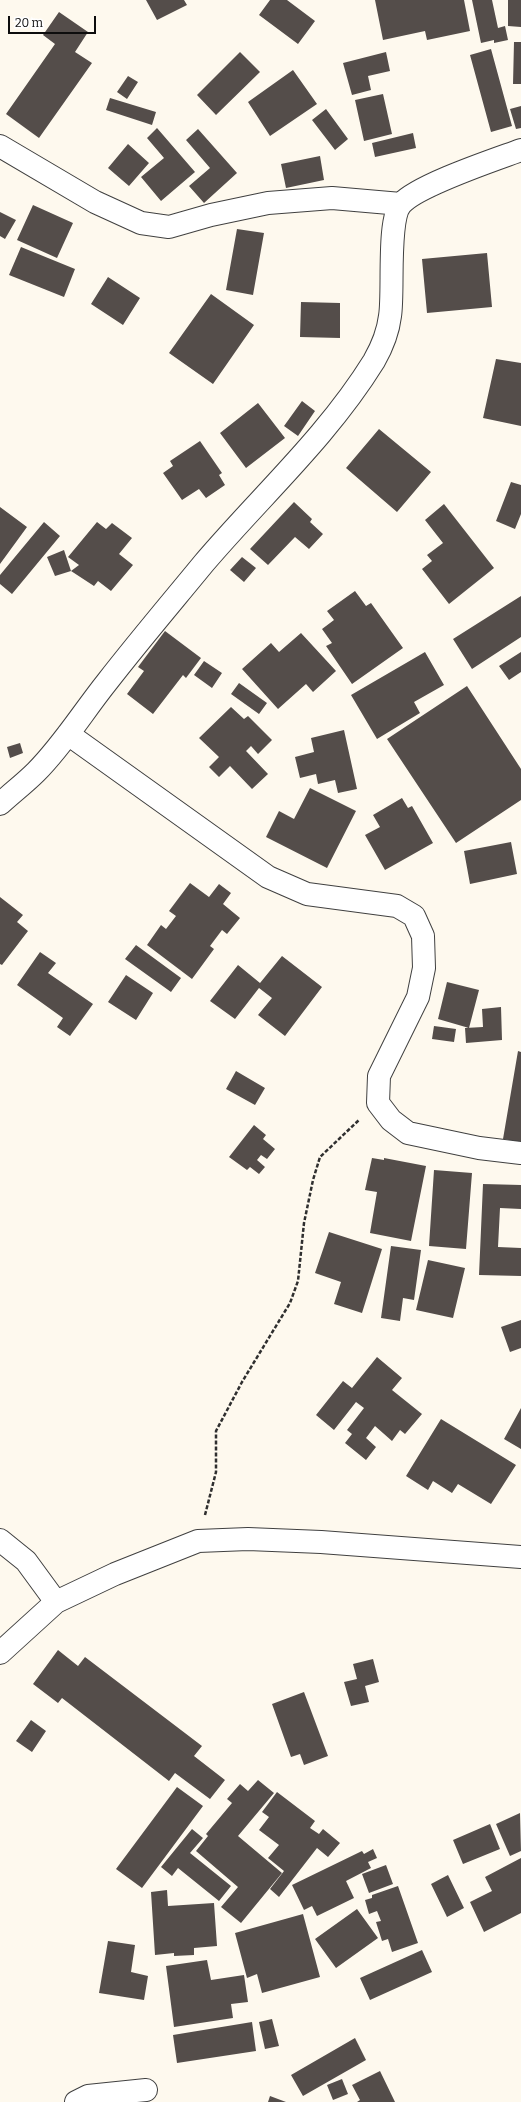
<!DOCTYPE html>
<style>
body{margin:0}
#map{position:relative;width:521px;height:2102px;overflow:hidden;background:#fef9ee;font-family:Bitter,serif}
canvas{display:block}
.scale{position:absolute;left:8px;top:16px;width:88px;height:18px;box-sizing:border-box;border:2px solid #0d0d0d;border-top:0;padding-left:5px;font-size:12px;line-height:14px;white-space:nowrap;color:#0d0d0d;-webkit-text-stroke:3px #fff;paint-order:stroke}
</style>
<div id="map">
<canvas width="521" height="2102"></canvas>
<div class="scale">20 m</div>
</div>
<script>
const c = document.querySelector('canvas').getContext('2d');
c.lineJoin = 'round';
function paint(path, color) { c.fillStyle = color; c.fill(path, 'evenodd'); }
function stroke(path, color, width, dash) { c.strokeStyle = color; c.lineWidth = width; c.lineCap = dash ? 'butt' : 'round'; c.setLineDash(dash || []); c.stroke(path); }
paint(new Path2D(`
 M146,0H184L187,5L157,20Z
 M270,0H287L315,21L298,44L259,15Z
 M375,0H464L470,31L427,40L425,31L383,40Z
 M472,0H492L498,28L505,26L508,40L494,43V40L481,43Z
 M508,0H521V27L508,26Z
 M59,12L88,32L75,52L92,63L39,138L6,114L55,44L43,35Z
 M514,42H521V84H513Z
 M491,49L512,126L491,132L470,55Z
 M240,52L260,72L216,115L197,95Z
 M386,52L390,71L368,76L371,90L352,95L343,63Z
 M293,70L317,104L270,136L248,102Z
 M128,76L138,82L127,99L117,92Z
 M383,94L392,134L364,141L355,100Z
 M110,98L156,112L152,125L106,110Z
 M521,106V128L516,129L510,109Z
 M326,109L348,139L335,150L312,120Z
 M157,128L195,172L161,201L141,177L164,158L147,138Z
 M198,129L237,173L204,203L189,186L210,168L186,140Z
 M413,133L416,148L375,157L372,143Z
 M128,144L149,163L129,186L108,168Z
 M320,156L324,180L286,188L281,164Z
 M33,205L73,223L57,258L17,240Z
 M0,212L16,220L5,239L0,236Z
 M237,229L264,233L253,295L226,290Z
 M21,247L75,269L64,297L9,275Z
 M487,253L492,307L427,313L422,259Z
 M108,277L140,298L123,325L91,304Z
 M211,294L254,325L213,384L169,353Z
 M301,302L340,303V338L300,337Z
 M496,359L521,363V426L483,418Z
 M302,401L315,411L298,436L284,426Z
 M258,403L285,438L246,468L220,433Z
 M379,429L431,472L397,512L346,468Z
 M200,441L222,473L219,475L225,485L206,498L199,489L182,500L163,473L173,466L170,461Z
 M511,482L521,485V514L515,529L496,521Z
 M294,502L312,519L310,522L323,534L309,549L295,537L268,565L250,549Z
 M444,504L494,568L449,604L422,569L432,561L427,555L443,543L425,520Z
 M0,507L27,527L0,564Z
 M44,522L60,536L12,594L0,584V575Z
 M97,522L106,529L112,523L132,538L119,554L133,565L111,591L98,581L94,586L71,571L79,565L68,557Z
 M64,550L71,571L55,576L47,557Z
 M242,557L256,568L244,582L230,570Z
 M355,591L366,606L371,603L403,648L352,684L326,646L332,643L322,629L334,620L327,611Z
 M521,596V637L472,669L453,639Z
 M165,631L201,658L186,678L183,675L153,714L127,694L144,671L138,667Z
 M301,633L336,671L313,692L306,684L278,709L242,669L271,643L279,652Z
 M425,652L444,685L414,702L420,713L377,739L351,695Z
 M521,652V672L509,680L499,666Z
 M204,661L222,673L212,688L194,675Z
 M239,683L267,703L259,714L231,694Z
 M467,686L521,769V800L456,843L387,739Z
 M231,707L244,719L248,716L272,740L258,754L251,746L246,751L268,774L252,789L230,766L219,777L209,767L219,757L199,738Z
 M344,730L357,789L338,793L335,780L318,784L316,774L300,778L295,757L314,752L311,738Z
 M20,743L23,753L10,758L7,747Z
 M310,788L356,811L327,868L266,837L279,811L294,819Z
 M402,798L408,808L412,806L433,843L385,870L365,835L380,827L373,815Z
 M511,842L517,874L470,884L464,851Z
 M190,883L209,897L219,884L231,893L223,904L240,918L227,934L222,930L210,946L214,949L192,979L147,945L161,925L166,929L176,916L169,911Z
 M0,897L23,915L17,922L28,931L2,965L0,964Z
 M136,945L181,978L171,992L125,959Z
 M40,952L56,963L48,973L93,1004L70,1036L57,1027L63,1018L17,985Z
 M282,956L322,987L285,1036L258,1015L272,998L259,988L235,1019L210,1001L238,965L260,983Z
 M126,975L153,993L136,1020L108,1002Z
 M447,982L479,990L469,1028L438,1019Z
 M501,1007L502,1040L466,1043L465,1028L483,1027L482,1009Z
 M434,1026L456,1029L454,1042L432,1039Z
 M518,1051L521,1052V1142L503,1139Z
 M236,1071L265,1088L255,1105L226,1089Z
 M254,1125L266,1135L263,1139L275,1149L267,1159L261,1155L257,1160L265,1167L259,1174L250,1167L247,1170L229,1157Z
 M372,1158L384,1160V1158L426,1166L411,1241L370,1233L377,1192L365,1190Z
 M434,1170L472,1173L466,1249L429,1246Z
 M483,1184L521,1185V1209L500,1208L498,1247L521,1248V1276L479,1275Z
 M329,1232L382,1249L362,1313L334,1304L341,1282L315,1273Z
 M391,1246L421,1250L414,1300L403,1298L400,1321L381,1318Z
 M428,1260L465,1268L453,1318L416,1310Z
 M521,1320V1348L510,1352L501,1327Z
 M377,1357L402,1378L392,1390L422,1414L405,1434L400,1430L392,1441L375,1426L366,1438L376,1447L366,1460L345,1443L352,1434L347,1430L364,1408L356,1402L334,1430L316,1415L343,1381L352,1388Z
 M521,1408V1449L504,1439Z
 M441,1419L516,1465L491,1504L458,1484L452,1493L433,1481L428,1490L406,1476Z
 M58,1650L78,1666L85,1657L202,1746L194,1756L225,1780L210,1799L175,1773L169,1781L62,1698L58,1703L33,1684Z
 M373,1659L379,1682L365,1686L369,1702L351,1706L344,1682L357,1679L353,1664Z
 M304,1692L328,1756L304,1765L300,1754L291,1757L272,1704Z
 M31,1720L46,1731L32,1752L16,1741Z
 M258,1780L274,1793L238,1836L282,1873L241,1923L221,1907L238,1887L196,1851L208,1836L206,1834L232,1803L227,1799L240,1784L248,1791Z
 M177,1787L203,1806L142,1888L116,1869Z
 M277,1792L315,1821L310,1828L319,1834L323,1829L340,1843L328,1857L317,1848L279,1897L270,1889L284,1871L268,1858L279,1845L259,1830L269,1817L262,1812Z
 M520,1813L521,1851L510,1856L496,1824Z
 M490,1824L500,1849L463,1864L453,1840Z
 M192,1829L203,1838L190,1853L231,1886L219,1901L178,1868L172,1876L161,1867Z
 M373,1849L377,1858L368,1862L371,1868L346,1881L354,1898L317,1916L312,1906L304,1910L292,1885L362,1851L364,1854Z
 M521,1858V1913L484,1932L470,1902L492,1891L485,1877Z
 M386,1865L393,1884L369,1893L362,1874Z
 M448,1875L464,1908L447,1917L431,1884Z
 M398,1886L418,1943L392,1952L388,1939L382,1941L376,1922L381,1921L377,1911L369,1914L365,1900L372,1898V1895Z
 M167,1890L168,1906L214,1903L217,1946L194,1948V1955L174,1956V1953L155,1955L151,1892Z
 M357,1909L378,1938L336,1968L315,1939Z
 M303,1914L320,1977L262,1993L257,1974L247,1978L235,1933Z
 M108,1941L135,1945L131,1972L148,1976L144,2000L99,1993Z
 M422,1950L432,1972L370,2000L360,1978Z
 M207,1960L211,1980L244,1975L248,2002L231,2004L233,2018L174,2027L166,1966Z
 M272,2019L279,2046L265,2049L259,2022Z
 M252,2022L256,2051L177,2063L173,2035Z
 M355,2038L366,2060L303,2096L291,2075Z
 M380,2071L395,2102H357L360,2100L352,2085Z
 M342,2079L348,2094L333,2100L327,2085Z
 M270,2096L286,2102H268Z`), '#544d4a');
const street = new Path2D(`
 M0,146L95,202L141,223L169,227L211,215L268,203L332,198L401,204
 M68,734L268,877L307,894L397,906L414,916L423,936L424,968L418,997L379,1076L378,1103L391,1120L408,1133L479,1148L521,1153
 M0,804C12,793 25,783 36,772C63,745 83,712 107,682C138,642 172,602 204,563C261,496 327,437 374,361C382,347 388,333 390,316C394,292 387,220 401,204C418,185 494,160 521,150
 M0,1540L26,1561L56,1602
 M0,1653L56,1602L115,1574L198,1541L248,1539L321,1542L521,1557
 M76,2102L88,2096L146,2090`);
stroke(street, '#404040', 24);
stroke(new Path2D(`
 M205,1515L216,1472V1431L242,1382L290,1303L298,1281L304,1223L313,1180L320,1157L359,1120`), '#2f2f2f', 2.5, [4, 2]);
stroke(street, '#fff', 22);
</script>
